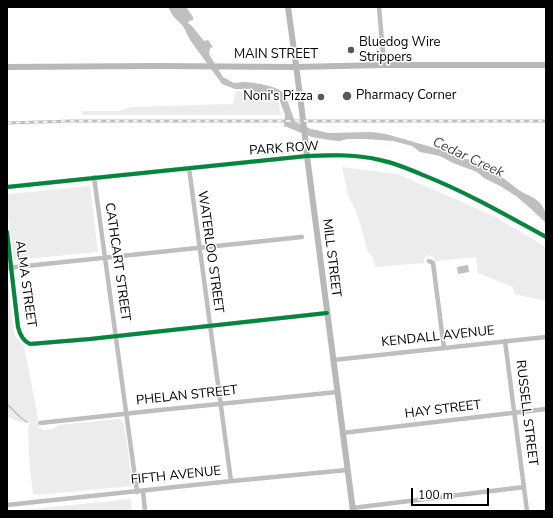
<!DOCTYPE html>
<style>
body{margin:0}
#map{position:relative;width:553px;height:518px;overflow:hidden;background:#fff;font-family:"Nunito Sans",sans-serif}
canvas{display:block}
.frame{position:absolute;inset:0;border:8px solid #000;pointer-events:none}
.scale{position:absolute;left:411px;top:488px;width:78px;height:18px;box-sizing:border-box;border:2px solid #000;border-top:0;padding-left:5px;font-size:12px;line-height:14px;white-space:nowrap;color:#000;-webkit-text-stroke:3px #fff;paint-order:stroke}
</style>
<div id="map">
<canvas width="553" height="518"></canvas>
<div class="frame"></div>
<div class="scale">100 m</div>
</div>
<script>
const c = document.querySelector('canvas').getContext('2d');
c.lineJoin = 'round';
function paint(path, color) { c.fillStyle = color; c.fill(path, 'evenodd'); }
function stroke(path, color, width, dash) { c.strokeStyle = color; c.lineWidth = width; c.lineCap = dash ? 'butt' : 'round'; c.setLineDash(dash || []); c.stroke(path); }
function write(font, color, halo, rows, align = 'center') {
  c.font = font + ' "Nunito Sans",sans-serif'; c.lineWidth = 3; c.setLineDash([]); c.textBaseline = 'middle'; c.strokeStyle = halo; c.fillStyle = color; for (const [text, x, y, turn = 0] of rows) {
    c.save(); c.translate(x, y); c.rotate((+turn || 0) * Math.PI / 180); c.textAlign = isNaN(turn) ? turn : align; if (halo) c.strokeText(text, 0, 0); c.fillText(text, 0, 0); c.restore();
  }
}
paint(new Path2D(`
 M236,91L260,94L278,98L281,115H82V111H119L131,107L233,104Z
 M342,167L397,174L492,215L546,247V301L514,294L513,287L478,273L476,257L435,261L432,256L428,255L424,258V263L376,267L373,258L368,252L357,213L348,195Z
 M90,186L98,252L14,260L7,209V194Z
 M7,276L14,332L17,339L24,346L38,418L37,423L39,428C46,432 52,430 59,425L120,419L124,424L132,480L131,486L38,495L33,494L30,470L28,430L30,423L19,422L7,416Z
 M131,499L132,511H13Z`), '#ececec');
paint(new Path2D(`
 M168,7H186L193,17V20L189,21L188,23L192,26L204,41L208,40L213,47L210,48L209,54L223,77L234,83C237,83 241,82 244,82C252,82 278,86 283,93C288,100 292,114 295,122L311,129L329,133L371,132L386,134L459,155L463,159C479,157 507,181 519,190C526,195 535,197 540,203C546,210 546,215 546,223L530,208L516,196L500,186L484,178L477,172L453,163L440,156L420,152L412,146L393,141L366,139H347L340,141L329,140L312,137L284,126L285,115L277,93C270,91 263,93 256,93L251,89H235L222,84L190,40L183,26L173,16Z
 M468,265L469,272L458,274L457,267Z`), '#bfbfbf');
stroke(new Path2D(`
 M7,404L20,417L27,422`), '#bfbfbf', 1.5);
stroke(new Path2D(`
 M379,7L384,65
 M189,168L231,481
 M94,177L137,492
 M7,187L307,156C331,155 355,154 380,160C395,163 409,169 423,175C466,192 506,215 546,237
 M7,232L18,327C20,335 23,341 30,344L90,339L327,313
 M429,261L433,263L444,348
 M7,268L302,237
 M505,341L527,511
 M333,360L546,337
 M40,423L160,410L337,392
 M342,433L546,409
 M143,491L145,511
 M7,505L222,482L347,470
 M352,508L524,487`), '#bebebe', 4.5);
stroke(new Path2D(`
 M288,7C295,57 302,106 307,156L353,511
 M7,67L155,66L295,67L384,65H546`), '#b8b8b8', 6);
const rail = new Path2D(`
 M7,123L72,121H546`);
stroke(rail, '#bebebe', 3);
stroke(rail, '#fff', 1.5, [4.5]);
stroke(new Path2D(`
 M7,187L307,156C331,155 355,154 380,160C395,163 409,169 423,175C466,192 506,215 546,237
 M7,232L18,327C20,335 23,341 30,344L90,339L327,313`), '#00873e', 4);
for (const [x, y, r, color] of [
 [351,50,4,"#595959"],
 [347,96,5,"#595959"],
 [321,97,4,"#595959"]
]) { const dot = new Path2D(); dot.arc(x, y, r, 0, 2 * Math.PI); c.fillStyle = color; c.fill(dot); stroke(dot, '#fff', 1.5); }
write('13px', '#000', '#fff', [
 ["Bluedog Wire",359,43],
 ["Strippers",359,58],
 ["Pharmacy Corner",356,96],
 ["Noni's Pizza",313,97,"right"]
], 'left');
write('13px', '#000', '#fff', [
 ["MAIN STREET",276,55],
 ["PARK ROW",284,149,-4],
 ["WATERLOO STREET",210,252,82],
 ["MILL STREET",331,258,83],
 ["CATHCART STREET",117,262,82],
 ["ALMA STREET",25,284,82],
 ["KENDALL AVENUE",438,337,-6],
 ["PHELAN STREET",187,396,-6],
 ["HAY STREET",443,410,-7],
 ["RUSSELL STREET",526,413,83],
 ["FIFTH AVENUE",176,476,-6]
]);
write('italic 14px', '#444', '#fff', [
 ["Cedar Creek",468,158,25]
]);
</script>
